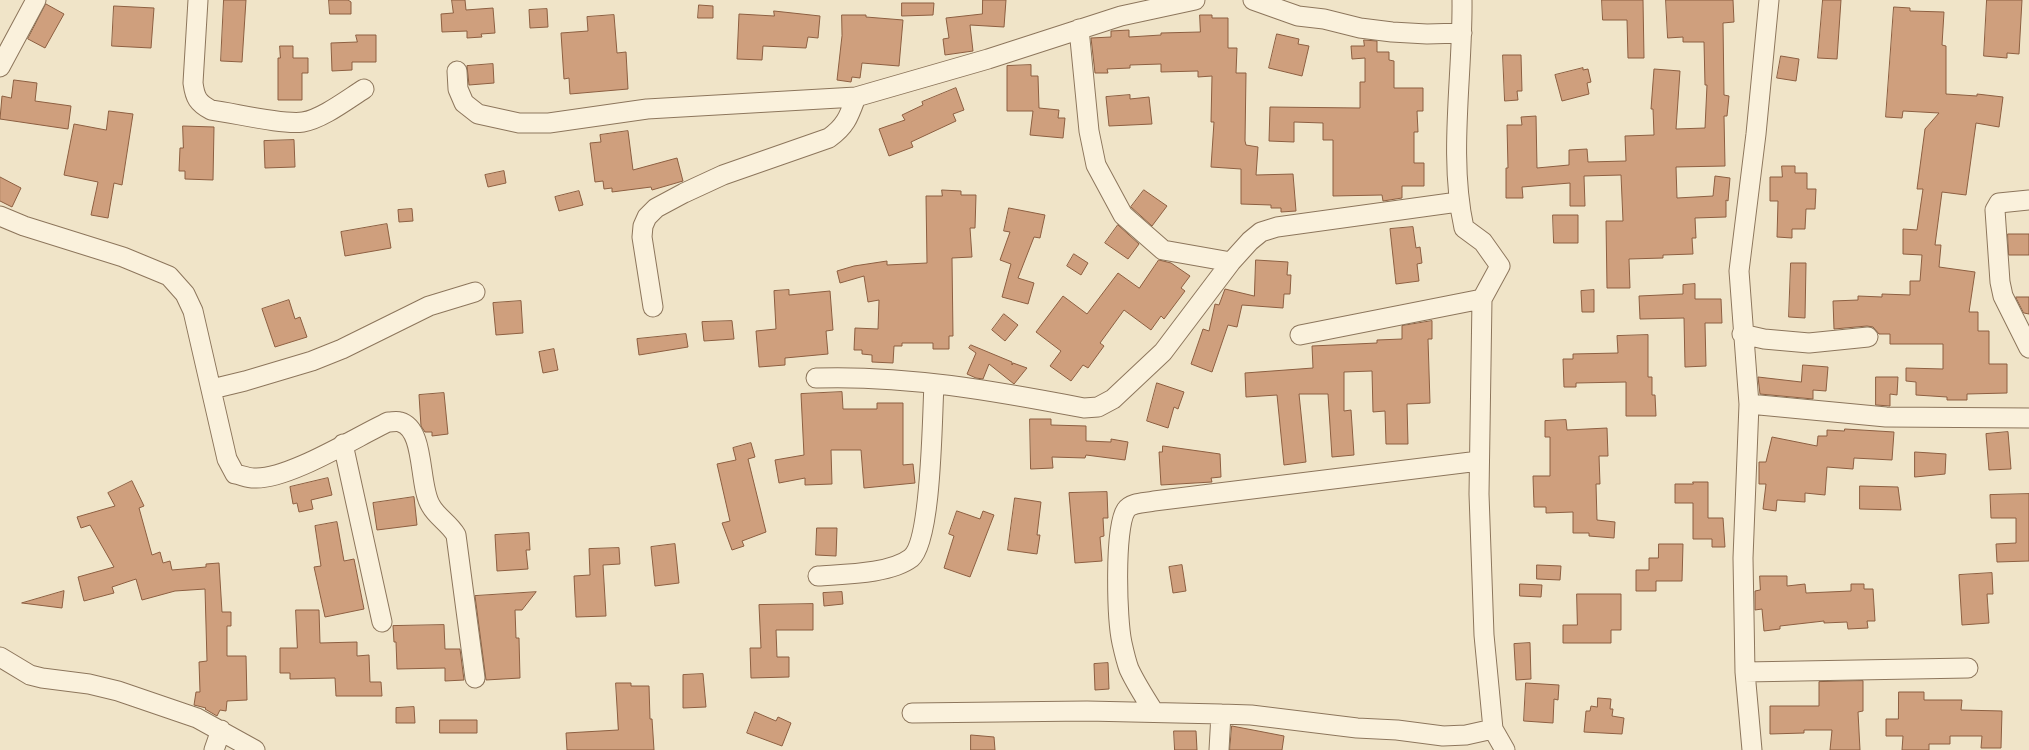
<!DOCTYPE html>
<style>
body{margin:0}
canvas{display:block;background:#f0e4c8}
</style>
<canvas width="2029" height="750"></canvas>
<script>
const c = document.querySelector('canvas').getContext('2d');
c.lineJoin = 'round';
function paint(path, color) { c.fillStyle = color; c.fill(path, 'evenodd'); }
function stroke(path, color, width, dash) { c.strokeStyle = color; c.lineWidth = width; c.lineCap = dash ? 'butt' : 'round'; c.setLineDash(dash || []); c.stroke(path); }
const building = new Path2D(`
 M224,0H246L242,62L221,61Z
 M329,0H348L351,2V14H330Z
 M452,0H465L466,10L493,8L495,33L481,34L482,37L467,38V31L442,32L441,14L453,13Z
 M983,0H1006L1004,27L970,25L973,51L945,55L943,39L949,38L946,18L982,14Z
 M1602,0H1643L1644,58H1628L1627,20H1603Z
 M1666,0H1733L1734,22L1723,23L1724,95L1729,96L1727,116H1724L1725,166L1676,167L1677,198L1713,196L1715,176L1730,178L1728,201L1726,200V217L1695,218L1696,238H1692L1693,254L1663,255V258L1629,259L1630,288H1607L1606,221H1623L1621,175L1584,176L1585,206H1570V183L1522,187L1523,198H1506V168H1508L1507,125H1522L1521,117L1536,116L1537,168L1569,165V150L1587,149L1588,162L1626,161L1625,136L1654,135L1653,109H1651L1654,69L1680,71L1676,129L1705,128L1707,85H1705L1704,42H1683V37L1668,38Z
 M1823,0H1841L1837,59L1818,58Z
 M1987,0H2022L2019,54L2007,53V58L1984,56Z
 M902,3H934L933,15L902,16Z
 M46,4L64,14L45,48L28,39Z
 M699,5L713,6V18H698Z
 M114,6L154,8L151,48L112,46Z
 M1894,7L1910,8V11L1944,12L1942,45L1946,46V94L1977,96V94L2003,97L1999,127L1976,123L1966,195L1942,192L1935,245H1941L1939,267L1975,272L1969,312H1978V331H1989V364H2007V393L1967,394V400H1947V397L1916,395V382L1906,381V368L1943,369V344H1890V334H1879L1873,327L1867,326L1834,329L1833,301L1858,300V296L1882,297V294L1910,295V281H1920L1922,255L1903,254V229L1917,230L1923,189H1917L1925,129L1939,113L1903,111L1902,118L1886,117Z
 M547,9L548,27L530,28L529,10Z
 M774,11L820,16L818,38L808,37L806,48L763,46L762,60L737,59L739,14L774,16Z
 M614,15L617,53L626,52L628,89L570,94L569,78L564,79L561,33L588,31L587,17Z
 M842,15H866V17L903,20L899,66L862,63L860,78L852,77L851,82L837,80L842,36Z
 M1200,15H1212V18H1228V48H1237L1236,73H1246L1245,141L1246,145L1258,147L1256,175L1293,174L1296,211L1281,212V208H1271V205L1241,204V169L1211,167L1214,122H1211L1212,76L1198,77V71L1161,72V64L1130,65V68L1107,69L1108,73H1095L1091,38L1111,37V31L1129,30V37L1161,35V33L1200,32Z
 M1277,34L1299,39L1298,44L1309,46L1302,76L1269,68Z
 M356,35H376V62H352V70L332,71L331,43L357,42Z
 M1364,40L1377,41V52H1389V60L1394,61V88H1423V111H1417L1418,132H1414V163H1424V186H1402V198L1383,201L1382,195L1333,196V140H1323V123L1294,122V142L1269,141L1270,107L1360,108V82H1365V58L1352,59L1351,46H1364Z
 M280,46H293V58H308V73H302V100H278V58H280Z
 M1503,55H1521L1522,91H1517L1518,100L1505,101Z
 M1781,56L1799,59L1796,81L1777,78Z
 M493,64L494,83L469,85L467,66Z
 M1031,65V76H1038L1039,108L1059,110L1058,118H1065L1063,138L1030,135L1033,111H1007V66Z
 M1583,68V70L1588,69L1591,82L1587,83L1589,94L1562,101L1555,75Z
 M14,80L37,83L35,101L71,106L68,129L0,119L2,96L11,98Z
 M956,88L964,110L953,114L956,121L911,142L913,147L889,156L879,129L905,120L902,115L923,105L922,102Z
 M1130,95V99L1149,97L1152,124L1109,126L1106,97Z
 M109,111L133,114L122,185L114,183L108,218L91,215L98,182L64,175L74,124L106,130Z
 M183,126L214,127L213,180L185,179V171H179L180,148H183Z
 M628,131L633,170L677,158L683,181L652,190L651,187L612,192V188L604,189L603,181L595,182L590,143L601,142L600,135Z
 M294,140L295,167L265,168L264,141Z
 M1782,166H1795V173H1807V189H1816L1815,209H1806L1805,229H1792V238L1777,237L1778,201H1770V177H1782Z
 M504,171L506,183L488,187L485,175Z
 M0,177L21,188L12,207L0,201Z
 M942,190L961,191V195H976L975,228H970L972,257L952,258L953,336H949V349H933V343H902V346H894L893,363L872,362V355L862,354V350H854L855,328L878,329L879,300L868,302L864,276L840,283L837,271L854,266L887,261V265L927,263L926,196H942Z
 M1144,190L1167,206L1152,226L1131,207Z
 M579,191L583,205L559,211L555,197Z
 M1009,208L1045,215L1040,238L1034,237L1018,278L1034,283L1028,304L1002,297L1011,264L1000,260L1010,232L1004,231Z
 M412,209L413,221L399,222L398,210Z
 M1553,215H1578V243H1554Z
 M387,224L391,248L345,256L341,232Z
 M1118,225L1139,244L1128,259L1105,243Z
 M1413,227L1416,248L1420,247L1422,263L1417,264L1419,281L1396,284L1390,229Z
 M2008,234H2029V255H2009Z
 M1074,254L1088,263L1081,275L1067,266Z
 M1159,260L1171,263L1190,276L1181,288L1185,291L1164,319L1161,316L1151,330L1124,310L1100,343L1104,346L1088,368L1083,365L1071,381L1050,366L1061,351L1036,332L1063,296L1087,314L1118,273L1139,288Z
 M1256,260L1288,262L1287,275H1291L1290,294H1284L1283,308L1242,305L1237,327L1228,325L1212,372L1191,364L1203,329L1209,331L1215,304L1219,305L1225,289L1254,296Z
 M1791,263H1806L1805,318L1789,317Z
 M1695,284V299H1721L1722,323H1705L1706,366L1685,367L1684,318L1640,319L1639,296L1683,294V285Z
 M789,290V295L830,291L833,330L826,331L828,354L785,358V365L759,367L756,331L776,329L774,291Z
 M1594,290V312H1582L1581,291Z
 M2016,297H2029V314L2024,313Z
 M289,300L295,319L300,317L307,337L275,347L262,309Z
 M521,301L523,333L496,335L493,303Z
 M1004,314L1018,325L1005,341L992,330Z
 M732,321L734,339L704,341L702,322Z
 M1432,321V339H1428L1430,403L1407,404L1408,444H1386L1385,411L1373,412L1372,371L1344,372V411L1351,410L1354,455L1332,457L1328,394H1299L1306,462L1284,465L1277,395L1246,397L1245,373L1313,368L1312,346L1377,343V340L1402,339V326Z
 M686,334L688,347L639,355L637,339Z
 M1648,335V377H1652V395H1655L1656,416H1626V382L1576,383V387H1564L1563,359H1573V354L1618,353L1617,336Z
 M971,345L1012,362V365L1013,363L1027,368L1014,384L989,364L983,379L976,378L967,374L976,353L969,348Z
 M554,349L558,370L543,373L539,352Z
 M1803,365L1828,367L1826,391L1813,390V399L1760,394L1758,377L1801,382Z
 M1876,377H1898L1897,395L1890,394V406L1876,405Z
 M1157,383L1184,392L1178,409L1174,407L1168,428L1147,421Z
 M842,392L843,409H877V403H903V465L913,464L915,483L864,488L861,450H831L832,484L805,485V478L779,483L775,460L804,455L801,394Z
 M444,393L448,434L432,436V432H425L421,426L419,395Z
 M1030,419H1051V425L1086,426V441L1111,442V439L1128,442L1125,460L1086,455L1085,458L1052,457L1053,468L1031,469Z
 M1566,420L1567,430L1607,428L1608,456H1599L1600,484H1596L1597,520L1615,522L1614,538L1589,536V533H1573V512L1546,513V507H1534L1533,476H1550V437H1545V421Z
 M1845,429L1894,432L1892,460L1854,458L1853,469L1827,467L1825,495L1805,493V502L1777,500L1776,511L1763,509L1766,484H1759V462H1766L1772,437L1817,446L1818,436H1827V430L1844,431Z
 M2008,432L2011,469L1989,470L1986,434Z
 M751,443L755,457L748,459L766,532L742,541L744,546L732,550L722,523L730,521L717,464L736,460L733,448Z
 M1163,446L1220,454L1221,477L1211,478L1212,482L1161,485L1159,452H1162Z
 M1915,452L1946,454L1945,474L1915,477Z
 M328,478L332,495L311,500L313,509L299,512L297,503L293,504L290,487Z
 M132,481L144,506L139,508L152,555L160,552L163,563L170,561L172,570L206,567V564L219,563L222,612H231V626H227V656H246L247,700L227,701L226,711L220,710L217,716L205,709L206,708L194,705L196,692H200L199,662L207,661L205,589L175,591L142,600L136,579L112,587L114,593L84,601L78,577L114,567L90,525L81,528L77,517L115,506L108,493Z
 M1693,482H1708V518H1723L1725,547H1712V539H1693V503H1675V484H1693Z
 M1860,486L1898,487L1901,510L1860,509Z
 M1107,492L1108,518H1103L1104,536L1100,537L1102,561L1075,563L1069,493Z
 M2029,494V561L1997,562L1996,544L2016,543V518H1991L1990,495Z
 M414,497L417,525L377,530L373,503Z
 M1015,498L1041,502L1037,535H1040L1037,554L1008,550Z
 M957,511L980,519L983,511L994,515L970,577L944,568L954,536L949,534Z
 M337,522L344,561L354,559L364,609L325,617L314,567L321,566L315,526Z
 M817,528H837L836,556L816,555Z
 M529,533L530,550H526L528,569L497,571L495,535Z
 M675,544L679,583L655,586L651,547Z
 M1659,544H1683L1682,581H1656V591H1636V570H1649V558H1658Z
 M619,548L620,564L603,565L606,616L576,617L574,576L590,575L589,549Z
 M1182,565L1186,591L1173,593L1169,567Z
 M1537,565L1561,566L1560,580L1537,579Z
 M1992,573L1993,594H1987L1989,623L1962,625L1959,575Z
 M1760,576H1787V586L1805,584L1806,593L1851,591V584H1864V589H1873L1875,621H1867L1868,628L1848,629L1847,622L1824,623V621L1780,626V629L1764,631L1762,609L1755,610V591L1760,590Z
 M1520,584L1542,585L1541,597L1520,596Z
 M64,591L62,608L22,603Z
 M536,592L522,610H515L516,638H519L520,678L486,680L475,596Z
 M842,592L843,604L824,606L823,593Z
 M1577,594H1621V630H1611V643H1563V625H1577Z
 M813,604V630H776L777,657H789V677L751,678L750,648H761L759,605Z
 M296,610H319L320,643L357,642V656L369,655L370,682H381L382,696H336L335,678L290,679V673H280V648H297Z
 M444,625L445,649H460L464,680L445,681V668L397,669L396,642H394L393,626Z
 M1530,643L1531,679L1516,680L1514,644Z
 M1108,663L1109,689L1095,690L1094,664Z
 M703,674L706,707L683,708V675Z
 M1863,681V711L1858,712L1860,750H1830L1832,730H1804V733L1770,734V706H1819V682Z
 M616,683H631V686H649L650,719H652L654,750H567L566,733L618,730Z
 M1526,683L1559,685L1558,700L1554,699L1553,723L1524,721Z
 M1899,692H1924V700H1962L1961,710L2002,711L2001,748H1981L1982,736H1950V744H1929V750H1902L1903,736H1886V719H1898Z
 M1598,698L1611,699L1610,709H1613L1612,716L1624,718L1622,734L1584,732L1586,711H1590L1591,706L1597,707Z
 M414,707L415,723H396V708Z
 M755,712L776,721L778,717L791,723L782,746L747,733Z
 M440,720H477V733H440Z
 M1232,726L1284,736L1282,750H1230Z
 M1174,731H1196L1197,750H1175Z
 M971,735L994,737L995,750H971Z`);
paint(building, '#cf9f7d');
stroke(building, '#8d5f41', 1);
const minor = new Path2D(`
 M198,0L193,83C195,98 198,103 211,110C235,113 281,125 303,122C322,119 348,99 364,89
 M1253,0L1298,16L1324,19L1360,28L1392,32L1427,34L1462,33
 M1462,0C1463,74 1448,156 1464,228L1483,242L1500,266L1482,299L1479,494L1484,635L1493,729L1505,750
 M1079,29L1089,131L1096,165L1123,215L1163,250L1231,262
 M0,67L36,0
 M457,71L458,89L464,103L478,114L519,123H549L647,109L856,97L988,59L1121,16L1195,0
 M2029,200L1999,203L1995,210L2000,282L2003,296L2029,348
 M0,216L24,226L123,257L169,276L185,294L193,311L227,459L235,474C241,475 248,478 254,478C288,480 356,437 388,422C392,422 397,421 400,422C426,429 418,486 431,506C437,517 449,523 456,535L475,678
 M653,307L642,237L643,226L647,217L656,208L684,193L723,175L829,138C846,126 849,116 856,97
 M1742,334L1764,339L1809,343L1868,337
 M1300,335L1482,299
 M816,378C906,375 995,391 1084,408L1098,407L1113,399L1163,352L1231,262L1250,241L1261,232L1277,227L1458,202
 M212,389L245,381L312,361L342,349L429,306L475,292
 M1749,404L1886,417L2029,418
 M343,444L382,622
 M818,576C844,574 890,574 911,558C932,541 932,415 934,385
 M0,657L30,675L42,678L89,684L118,691L197,718L255,750
 M1745,672L1968,668
 M1154,712C1145,698 1136,684 1129,669C1126,661 1124,652 1122,643C1117,621 1114,528 1126,510C1131,502 1146,503 1154,501L1479,461
 M912,713L1087,711L1221,714L1251,715L1357,728L1397,730L1443,736L1466,735L1493,729
 M214,750L221,730
 M1219,750L1221,714
 M1752,750L1745,672L1743,558L1749,404L1739,271L1756,134L1769,0`);
stroke(minor, '#8d765c', 21);
stroke(minor, '#faf1dc', 19);
</script>
